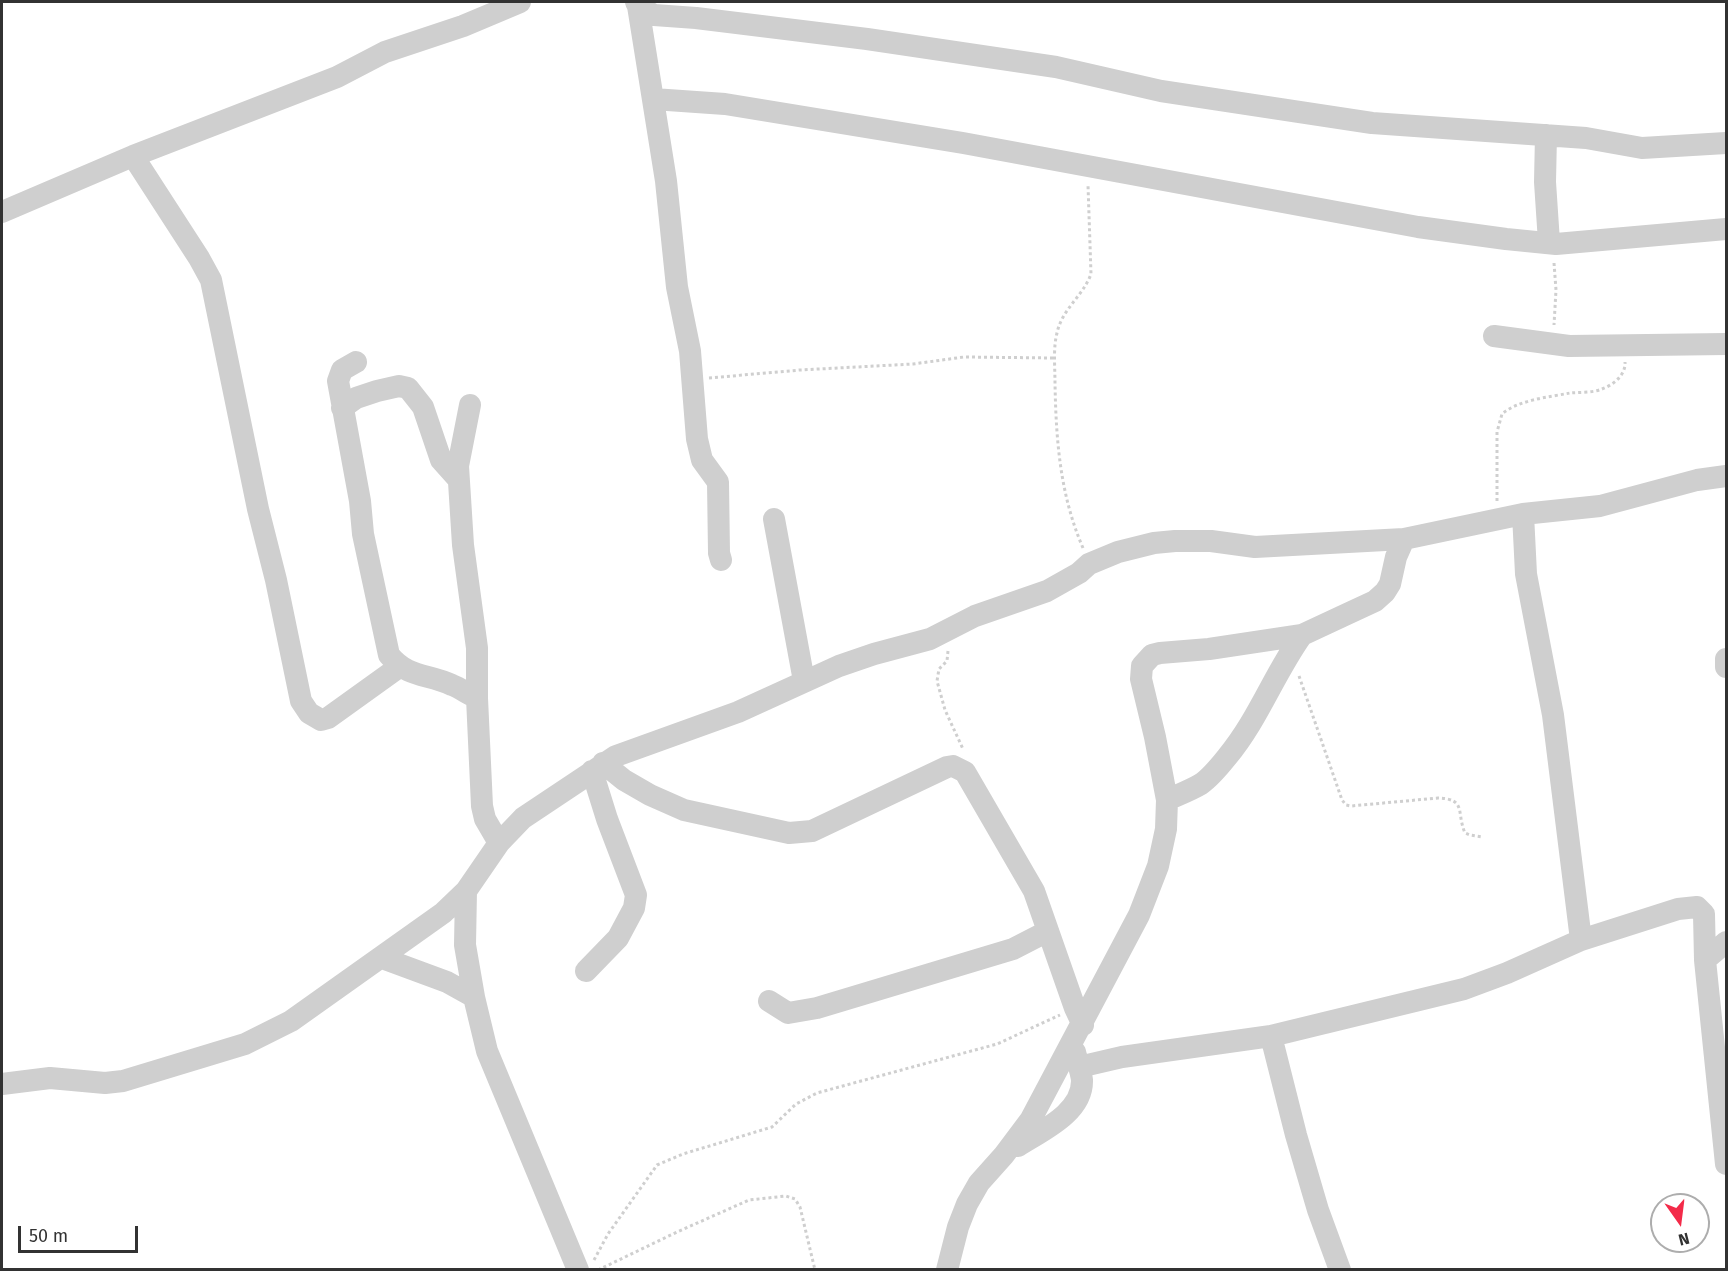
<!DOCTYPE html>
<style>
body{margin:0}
#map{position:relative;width:1728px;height:1271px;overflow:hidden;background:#fff;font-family:"Fira Sans",sans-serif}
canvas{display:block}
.frame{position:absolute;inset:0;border:3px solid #323232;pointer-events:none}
.north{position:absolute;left:1650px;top:1193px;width:60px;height:60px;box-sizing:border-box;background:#fff;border:2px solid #adadad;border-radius:50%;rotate:166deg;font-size:16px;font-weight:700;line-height:24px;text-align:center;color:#323232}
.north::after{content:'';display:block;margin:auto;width:21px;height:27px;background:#f32b49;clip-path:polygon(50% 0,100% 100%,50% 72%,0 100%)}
.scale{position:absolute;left:18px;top:1226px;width:120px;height:27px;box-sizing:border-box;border:3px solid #323232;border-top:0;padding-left:8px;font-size:18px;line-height:21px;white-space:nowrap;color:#323232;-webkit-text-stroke:4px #fff;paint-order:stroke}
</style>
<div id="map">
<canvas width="1728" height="1271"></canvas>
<div class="frame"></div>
<div class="north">N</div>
<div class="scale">50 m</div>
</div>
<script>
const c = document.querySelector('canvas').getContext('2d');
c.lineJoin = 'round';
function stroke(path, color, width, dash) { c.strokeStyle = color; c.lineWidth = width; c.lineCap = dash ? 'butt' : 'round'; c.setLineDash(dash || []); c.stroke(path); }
stroke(new Path2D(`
 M1554,263L1556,290L1554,325
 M709,378L800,370L913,364L964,357L1055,358
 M1497,501V432L1502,414C1518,400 1549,397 1570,393C1580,392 1593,393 1602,389C1613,385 1626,375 1625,362
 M1083,548C1060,495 1056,440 1055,383C1055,367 1053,348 1057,333C1062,309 1083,296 1091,274L1088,185
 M948,651L947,661L939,669L937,681L945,710L963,749
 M1299,676L1342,800L1346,805L1351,806L1438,798C1467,799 1456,812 1465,833L1470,835L1483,837
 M594,1260L608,1234L657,1165L683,1154L772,1127L796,1104L817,1093L997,1044L1060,1015
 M598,1270L677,1232L749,1200L786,1196L795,1199L800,1207L815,1270`), '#cfcfcf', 3, [3, 3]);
stroke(new Path2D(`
 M636,2L638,6L654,15L696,18L867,39L1056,67L1161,91L1372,123L1586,138L1642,148L1726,143
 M638,6L666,181L677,287L690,351L697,439L702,460L718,482L719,553L721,560
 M653,99L725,104L963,143L1418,227L1506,239L1556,244L1726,229
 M1546,135L1545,182L1549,242
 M133,156L199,258L211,280L258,509L276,580L301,701L309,713L321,720L328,718L399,667
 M2,212L133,156L337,77L385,52L463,26L520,2
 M1494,336L1569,346L1726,344
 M356,362L342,370L338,381L360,501L363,534L389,655C409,679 427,673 452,685C460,688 468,694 477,698
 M470,405L458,466L463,545L477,648V698L482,806L485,819L499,843
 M342,408L356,398L377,391L399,386L408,388L423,407L441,460L458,479
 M1523,514L1526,574L1553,715L1581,940
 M774,519L804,681
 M1726,667V659
 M603,763L624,780L650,795L684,810L789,833L812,831L947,767L953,766L965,772L1034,891L1075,1008L1083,1025
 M1167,800C1178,795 1191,790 1201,784C1211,777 1219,767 1227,757C1258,720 1274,674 1302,635
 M466,891L465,945L474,997
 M382,958L447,982L474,997L487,1051L578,1270
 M1705,960L1726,942
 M586,971L618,938L634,908L636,895L607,819L592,771
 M769,1001L788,1013L817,1008L1013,949L1048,931
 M1271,1036L1296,1135L1318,1210L1340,1270
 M1079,1067L1122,1057L1271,1036L1464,989L1507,973L1581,940L1678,909L1697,907L1704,914L1705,960L1726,1164
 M2,1084L50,1078L105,1083L123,1081L245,1044L291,1021L443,913L466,891L499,843L523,818L616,756L738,712L839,666L874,654L930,639L975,616L1047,591L1079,573L1089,564L1118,552L1154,543L1175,541H1211L1255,547L1404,539L1523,514L1600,506L1697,480L1726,476
 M1018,1146C1041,1131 1083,1113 1082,1080C1081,1071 1077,1061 1075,1052
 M947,1270L958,1227L967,1204L979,1183L1004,1155L1031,1119L1139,915L1158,866L1166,829L1167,800L1155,737L1141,679L1142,666L1152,655L1160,653L1209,649L1302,635L1347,614L1375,601L1385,592L1390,584L1396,557L1404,539`), '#cfcfcf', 22);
</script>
